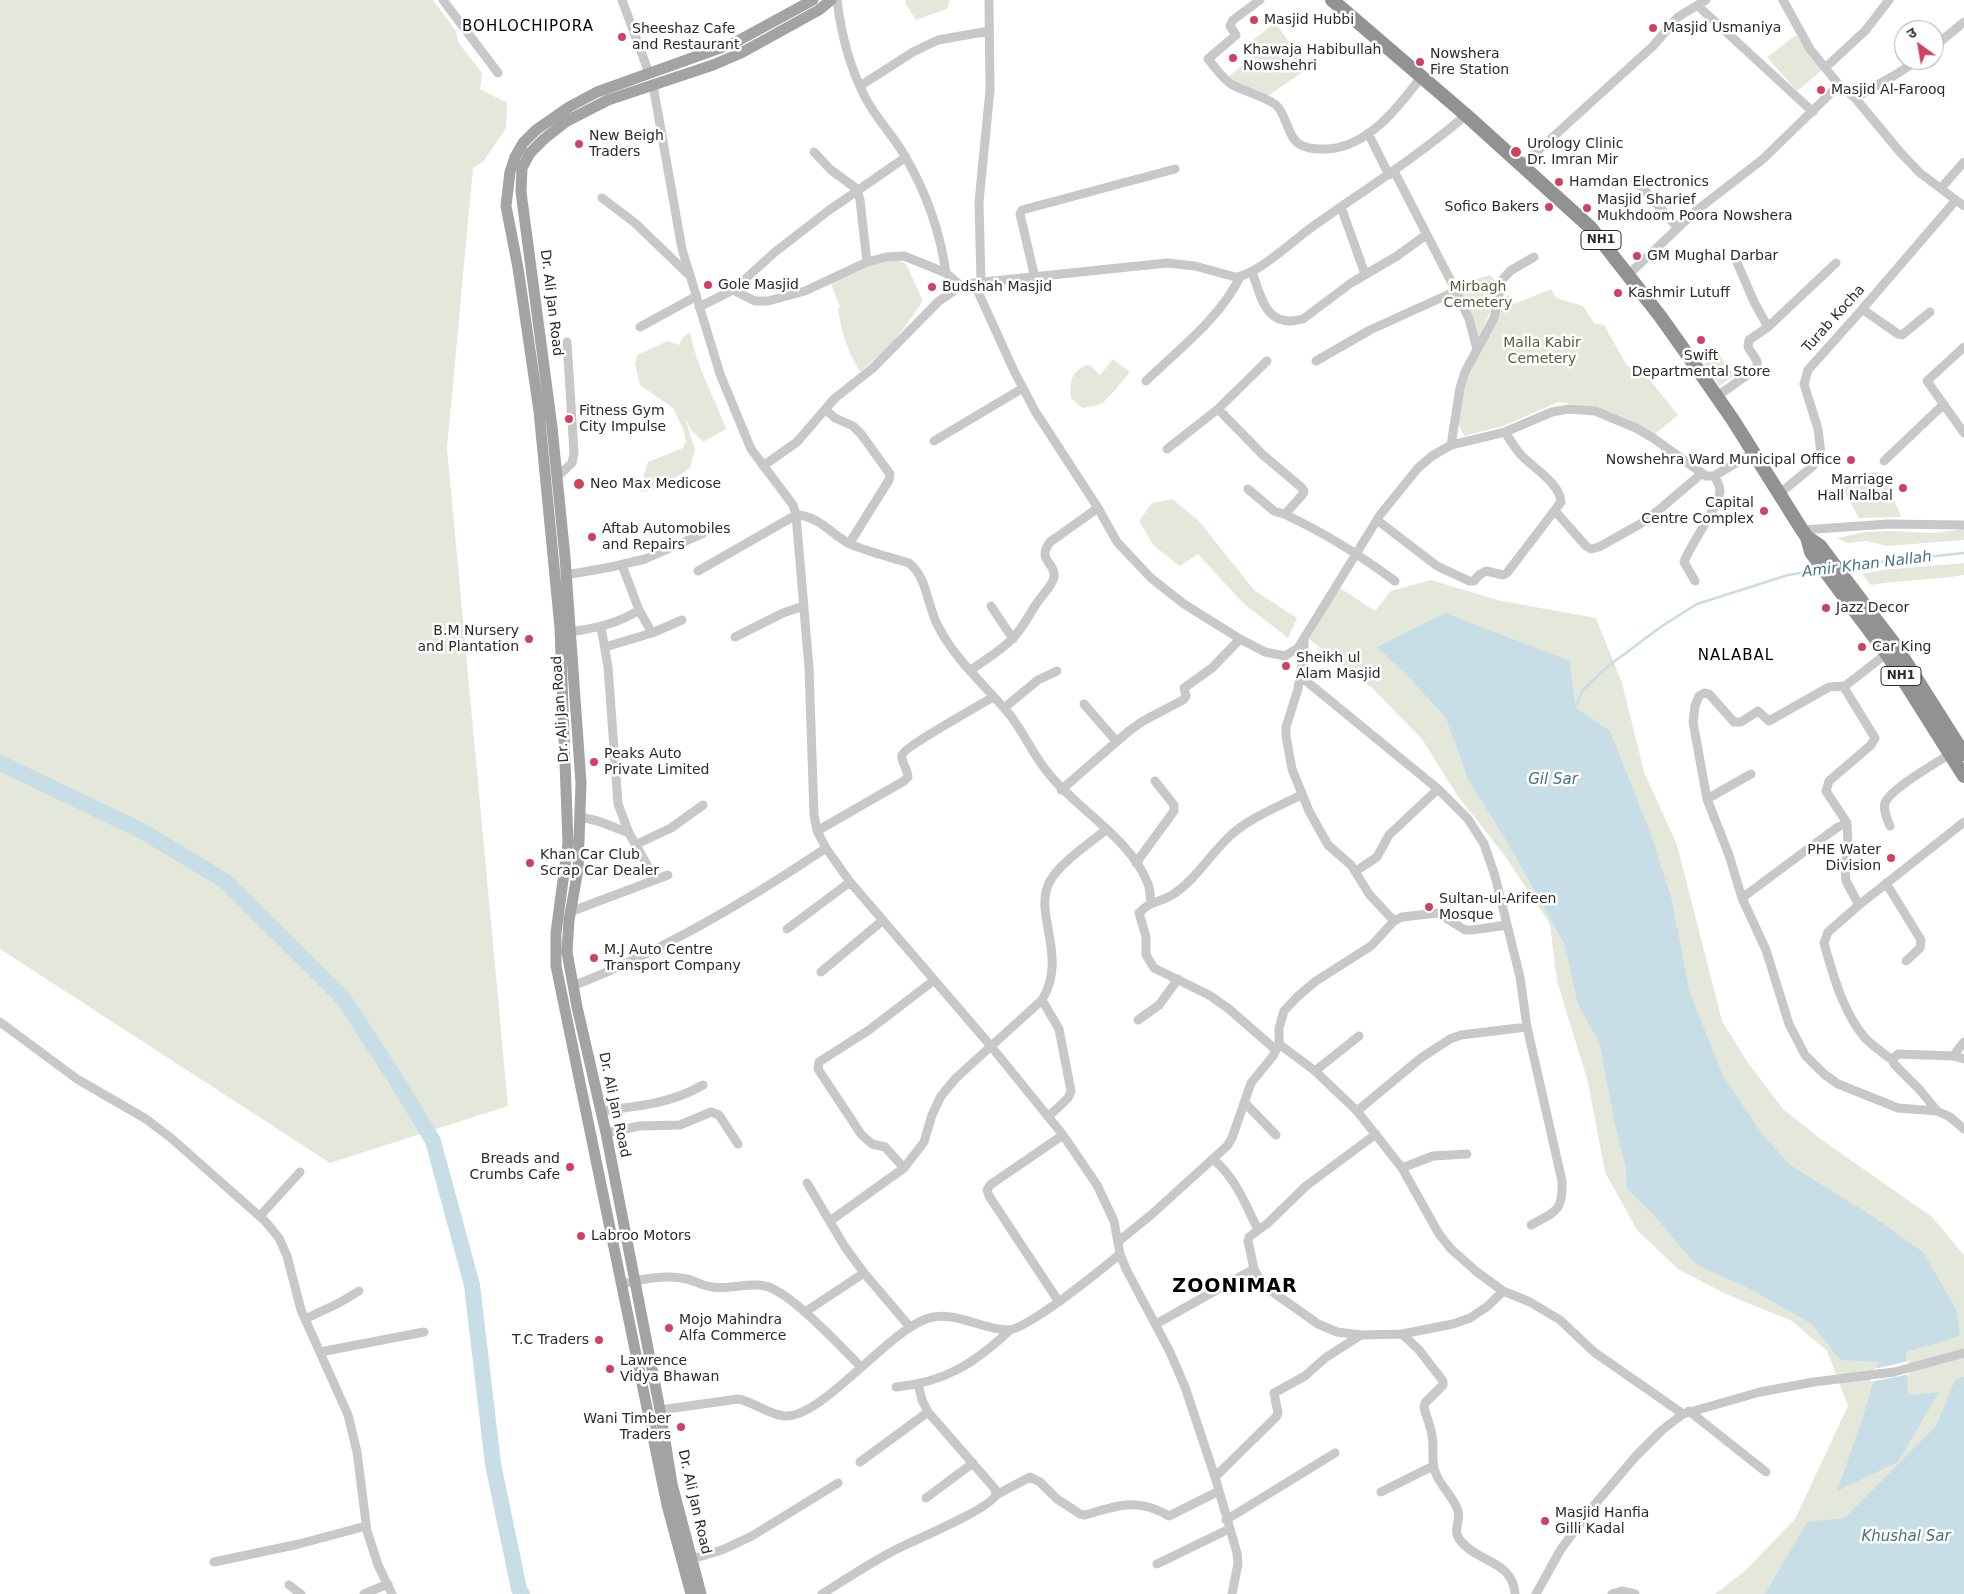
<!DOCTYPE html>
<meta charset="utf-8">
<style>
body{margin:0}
#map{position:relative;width:1964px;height:1594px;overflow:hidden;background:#fff;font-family:"DejaVu Sans","Noto Sans Devanagari",sans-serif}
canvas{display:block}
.north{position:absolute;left:1894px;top:20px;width:50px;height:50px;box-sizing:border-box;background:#fff;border:1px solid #aaa;border-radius:50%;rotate:328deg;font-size:14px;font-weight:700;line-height:20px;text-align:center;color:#2b2b2b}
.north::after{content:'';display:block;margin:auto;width:18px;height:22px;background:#cf415e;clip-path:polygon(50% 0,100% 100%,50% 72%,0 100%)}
</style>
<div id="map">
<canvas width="1964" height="1594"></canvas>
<div class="north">उ</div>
</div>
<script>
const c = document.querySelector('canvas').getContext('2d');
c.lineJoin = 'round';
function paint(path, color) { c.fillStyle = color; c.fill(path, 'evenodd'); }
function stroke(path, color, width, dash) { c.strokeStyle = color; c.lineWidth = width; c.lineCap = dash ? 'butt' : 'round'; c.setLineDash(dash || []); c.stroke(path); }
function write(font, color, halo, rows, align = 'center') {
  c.font = font + ' "DejaVu Sans",sans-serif'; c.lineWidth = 5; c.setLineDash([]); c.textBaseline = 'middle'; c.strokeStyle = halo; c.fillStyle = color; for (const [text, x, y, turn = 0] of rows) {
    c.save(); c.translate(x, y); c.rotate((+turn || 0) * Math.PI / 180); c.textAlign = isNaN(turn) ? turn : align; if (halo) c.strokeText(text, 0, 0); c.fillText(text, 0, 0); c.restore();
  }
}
paint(new Path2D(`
 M0,0H433L456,31L458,42L482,73L480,89L507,103L506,128L483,162L473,168L447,448L508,1106L330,1163L0,949Z
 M906,0H950L947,9L916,20L905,3Z
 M1275,23L1309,68L1266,97L1228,77L1253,56L1246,45Z
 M1796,35L1822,70L1797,91L1767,57Z
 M897,260L906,264L923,301L893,343L860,372C848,352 841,332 838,309L840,307L831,284C851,272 873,262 897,260Z
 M1490,275L1496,281C1494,301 1489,320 1478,337L1457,285Z
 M1551,289L1556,298L1583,306L1594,323L1604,325L1627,366L1645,374L1678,415L1655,434L1585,406L1558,402L1503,426L1464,436L1457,421L1463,383L1500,297L1509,295L1514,304Z
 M690,332C696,366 714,396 726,429L703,442L691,430L685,417L695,450L690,468L659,489L641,492L640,486L648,462L683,448L686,441L683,429L673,408L640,385L635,364L637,355L668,341L679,345L683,337Z
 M1719,354L1734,376L1719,386L1704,364Z
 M1113,359L1130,372L1116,389L1102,404L1082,408L1071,398C1070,382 1070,373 1086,365L1091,366L1100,375Z
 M1872,472L1884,474L1901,517L1859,518L1843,489L1853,483L1850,478L1857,480Z
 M1172,499L1198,520L1254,590L1297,618L1288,638L1243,603L1198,554L1180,566L1154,546L1139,521L1152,503Z
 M1964,529V540L1887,546L1866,541L1847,543L1837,538L1864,532L1889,531L1934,533Z
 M1964,563V575C1933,580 1902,580 1871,585L1862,574L1882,570Z
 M1431,580L1501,601L1596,618L1622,683L1644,772L1677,845L1722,1021L1748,1063L1783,1109L1822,1140L1932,1217L1964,1255V1594H1715L1746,1570L1795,1519L1848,1406L1827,1351L1792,1321L1726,1294L1678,1269L1637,1230L1605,1172L1588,1082L1557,981L1550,924L1505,856L1457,795L1422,739L1371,687L1309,639L1337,586L1375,611L1391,591Z`), '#e3e8da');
paint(new Path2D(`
 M1445,613L1570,661L1575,707L1610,731L1650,832L1671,897L1690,993L1723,1076L1762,1134L1790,1165L1872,1216L1923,1252L1956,1309L1960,1336L1906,1352L1908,1395L1939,1392L1898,1462L1837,1491L1862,1420L1879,1362L1840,1360L1812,1324L1750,1289L1695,1264L1654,1215L1627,1189L1626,1168L1614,1121L1600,1044L1578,1004L1564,943L1509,845L1468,779L1446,718L1410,678L1377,647Z
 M1964,1377V1594H1765L1807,1522L1845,1518L1936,1426L1956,1378Z`), '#c8dee6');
paint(new Path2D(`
 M1909,1361L1910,1374L1870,1382L1874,1369Z`), '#fff');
stroke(new Path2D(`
 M1841,566L1964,553
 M1575,707L1583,690L1607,667L1662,626L1697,604L1788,575L1819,570`), '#c8dee6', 2.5);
stroke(new Path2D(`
 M0,763L142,831L225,881L343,998L400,1086L433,1141L472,1285L493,1464L519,1589L522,1594`), '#c8dee6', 16);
stroke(new Path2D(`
 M443,0L498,73
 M622,0L649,73
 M837,0C841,33 849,65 864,95C875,118 894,136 906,158C927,194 940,232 946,273
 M1260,0L1233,20L1230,26L1236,35L1208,59C1215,67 1223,79 1231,84C1243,91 1266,97 1276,105C1287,115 1287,136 1299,144C1305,148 1314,149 1321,149C1365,151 1398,108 1421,77
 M1783,0L1810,49L1839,85L1855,98L1900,152L1920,173L1964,206
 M1698,6L1813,112
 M1934,47L1964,22
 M1825,68L1865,31L1889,0
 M653,85L682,249L720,374L751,449L793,505L796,515L809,668L814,815L817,831L826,848L850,882L990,1045L1063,1135L1097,1185L1114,1221L1120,1254L1126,1269L1170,1352L1185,1387L1215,1477L1237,1553L1238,1564L1232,1594
 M860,86L913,52L938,40L989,31
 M1855,98L1895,75L1918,60
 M1368,133L1389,175
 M814,152L831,170L857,189L860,200L867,262
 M1522,165L1653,46L1678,17L1706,0
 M1394,171L1456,291L1469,319L1477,349
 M1635,181C1651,195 1663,212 1678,228
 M1941,188L1964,162
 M602,198L635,223L688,274
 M1341,207L1365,274
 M1736,260L1754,302L1768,327
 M1252,272C1262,299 1266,329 1303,319L1351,283L1397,256L1426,235
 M1628,275L1697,210L1763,159L1839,85
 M1035,278L1020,214L1022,210L1175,169
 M981,282L979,202L990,90L989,0
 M974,283L1014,371L1035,411L1098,508L1117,542L1151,578L1184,604L1240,639L1265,652L1285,656L1298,648L1380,515L1418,468L1432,456L1451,445L1505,432L1552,412L1569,409L1595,411L1636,428L1653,438L1706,476H1714L1753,453
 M733,290L755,301H768L805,291L867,262L886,257L904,256L946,273L961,286
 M699,307L733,290L775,252L828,211L906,157
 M1862,309L1898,334L1902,335L1930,312
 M640,327L695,297
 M1964,347L1927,381L1964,433
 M1316,361L1370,330L1456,291
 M1146,381C1179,349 1220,318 1240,277
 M1716,397L1757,368V361L1748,347L1749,340L1768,327L1836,263
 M1218,409L1263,455L1301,487L1304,491L1303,494L1287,512L1288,516C1327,534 1361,556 1395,581
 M826,410L835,418L853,426L861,434L890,474L889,480L849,544
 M934,441L1023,388
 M1451,445L1460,388L1465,372L1494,318L1502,280L1510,271L1534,257
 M1167,449L1218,409L1267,361
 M1884,461L1943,405
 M763,466L797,442L834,399L873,368L939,301L961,286L974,283L1167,263L1195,266L1235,277C1255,276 1291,243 1308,230C1361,192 1416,158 1466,115
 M557,477L572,463L574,453L567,342
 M1248,489L1274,511L1287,515
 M1779,494L1813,466L1821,454L1818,429L1804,384L1808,370L1858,314L1956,200
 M1555,511L1586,546L1591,549L1599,547L1640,524L1660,509L1701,474
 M1377,520L1437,566L1469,581H1474L1479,575L1486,571L1503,575L1507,573L1561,502C1560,483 1533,468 1521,455C1515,448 1510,440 1505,432
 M1802,530L1888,524L1964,525
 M622,565L639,610L652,633
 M698,571L796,515C818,515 832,535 850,544C868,552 890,557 909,563C927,577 927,604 937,624C954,659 985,685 1010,715C1023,732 1032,752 1045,769C1074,808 1131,838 1148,884C1150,889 1150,896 1151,902
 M566,575L611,567L645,559L702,534
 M1695,581L1684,562C1690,545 1720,504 1720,491C1720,485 1717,481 1714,476
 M991,606L1013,639
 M601,627L608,667L618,804L629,833L655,879
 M570,632C595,628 618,624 639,610
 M735,637L783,613L804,606
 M1304,639V651L1298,689L1286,727V736L1292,769L1309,811L1328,845L1351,865L1369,894L1394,921
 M605,647L652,633L682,620
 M970,671C984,660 1001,651 1013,638C1024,627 1030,612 1039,600C1044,593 1053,585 1054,577C1056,562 1036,561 1050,542L1098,508
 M1300,676L1438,789L1468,819L1484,844L1495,876L1520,977L1527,1027L1562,1181C1563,1212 1556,1211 1531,1225
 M1845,686L1829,687L1822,691L1769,721L1758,711L1741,722H1734L1709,694L1704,693L1699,696L1695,706L1693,722L1707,799L1729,855L1742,898L1766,950L1789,1024L1805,1055L1824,1074L1838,1084L1898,1108L1937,1111L1950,1117L1964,1129
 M1084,704L1116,741
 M1004,708L1038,680L1057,671
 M1061,790L1129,731L1143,721L1183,700L1186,696L1184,688L1212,668L1240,639
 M1707,799L1751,774
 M580,817L598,821L629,833
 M1890,826C1887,819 1883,810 1885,803C1890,789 1936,763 1950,754
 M817,831L904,781L908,777C908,770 901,762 902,755C904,747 980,705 993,697
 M635,845L671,828L703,805
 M1136,863L1174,811V805L1155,781
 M1356,871L1377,857L1389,835L1438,789
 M1886,883L1921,940L1920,948L1906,961
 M1742,898L1824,837L1838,827L1847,823
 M1859,905L1846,881L1845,867L1848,843L1847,823L1826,791L1829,781L1871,745L1875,738L1845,689V686L1890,651
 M570,912L668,875
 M787,929L850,882
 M821,972L882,921
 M573,986C663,951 746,902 826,848
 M1042,1000L1059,1029L1071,1091L1068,1098L1048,1117
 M1138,1020L1159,1005L1178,979
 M0,1022L77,1079L146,1119L171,1138L265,1221L279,1238L287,1256L301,1310L348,1415L357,1452L367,1531L378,1565L392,1594
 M1279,1044L1315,1071L1357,1111L1402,1168L1439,1234L1451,1249L1477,1272L1503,1291L1530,1302L1560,1320L1594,1352L1683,1414
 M1276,1050L1229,1009L1209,995L1154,968L1146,955V937L1139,913C1150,900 1162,903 1175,893C1197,878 1211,853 1231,835C1251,817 1278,807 1301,795
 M1953,1056L1964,1042
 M1892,1060C1883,1053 1873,1046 1865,1038C1843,1012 1833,975 1824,943L1828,932L1859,905L1964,822
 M1315,1071L1359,1036
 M1244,1102L1276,1135
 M601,1111C638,1106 670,1104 703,1085
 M1357,1111L1421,1058L1450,1039L1461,1035L1527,1027
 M1937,1111L1920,1090L1894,1064L1892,1060L1898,1054L1953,1056L1964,1059
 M606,1133L639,1126L680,1125L711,1112L719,1115L738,1144
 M1376,1134L1306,1186L1268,1223L1249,1237L1248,1241L1254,1269L1263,1285L1318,1324L1337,1332L1361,1335L1402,1334L1453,1324L1470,1318L1488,1306L1503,1291
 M1213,1159C1235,1177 1246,1205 1258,1230
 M904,1168L885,1147L872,1144L861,1134L818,1069L819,1062L869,1030L933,981
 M1402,1168L1433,1156L1467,1154
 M807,1183L845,1247L864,1273L910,1327
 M260,1216L300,1172
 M830,1221L904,1168L924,1142L932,1115L941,1096L956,1078L1042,1000C1069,956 1032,913 1050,881C1061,862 1090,843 1107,829
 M1119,1241L1152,1214L1227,1146L1232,1138L1251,1083L1273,1056L1279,1044V1028L1284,1011L1297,997L1316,981L1371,946L1394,921L1402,917L1438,913L1465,930H1472L1507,925
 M622,1284C642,1279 666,1274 687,1279C695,1281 703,1286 712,1287C730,1290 748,1282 765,1286C790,1291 842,1348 861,1367
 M1059,1302L989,1196L987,1190L990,1185L1063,1135
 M805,1312L864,1273
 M305,1319L339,1303L359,1291
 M1156,1324L1254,1269
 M1402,1334L1419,1350L1443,1381V1385L1425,1403L1424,1407C1426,1417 1431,1426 1432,1436C1435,1450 1430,1462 1436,1474C1441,1487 1454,1497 1458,1511C1461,1521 1452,1530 1460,1540C1477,1563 1513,1560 1515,1594
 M320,1352L424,1332
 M896,1387C945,1382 974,1364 1010,1330
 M660,1410L738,1399C754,1402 768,1414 784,1416C821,1419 885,1334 926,1319C953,1309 982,1330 1008,1330C1027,1330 1102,1269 1120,1254
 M1689,1411L1766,1472
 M860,1462L928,1412
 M1215,1477L1276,1417L1278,1413L1274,1393L1305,1376L1325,1358L1361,1335
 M1381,1492L1433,1466
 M996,1495L1030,1477L1040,1482L1057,1499L1080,1514L1085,1515C1110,1508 1132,1498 1159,1511C1163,1512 1166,1515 1169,1516L1219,1491
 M926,1498L973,1463
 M1226,1520L1335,1453
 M692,1559L722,1550L752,1536L838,1483
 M214,1562L299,1544L366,1526
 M1157,1564L1229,1529
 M289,1585L301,1594
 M364,1594L388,1584
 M822,1594C846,1579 870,1563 895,1550C914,1540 988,1510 996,1495L995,1489L928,1412L922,1400L918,1384
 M1536,1594L1561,1549L1596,1503L1636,1456L1662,1430L1683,1414L1760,1392L1814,1382L1894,1372L1964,1353
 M1612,1594L1622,1591L1635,1594`), '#c8c8c8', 9);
stroke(new Path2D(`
 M691,1594L667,1505L556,966V933L568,843L560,628L539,411L518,268L506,206L510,172L515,157L523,143L536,130L569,107L597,92L734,43L813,0
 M701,1594L672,1484L660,1410L606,1133L577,1007L567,952L569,920L578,870L581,783L565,557L552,427L521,192L522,168L530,153L544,139L567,121L608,100L713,65L741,53L819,10L831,0`), '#a3a3a3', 11);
stroke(new Path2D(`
 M1332,0L1466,115L1591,228L1660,316L1699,371L1733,420L1802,530L1807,537L1820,546L1895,645L1964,754
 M1807,537L1811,552L1887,654L1964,776`), '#929292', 14);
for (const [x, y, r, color] of [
 [1254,20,5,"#cf415e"],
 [1653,28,5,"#cf415e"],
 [622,37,5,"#cf415e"],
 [1233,58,5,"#cf415e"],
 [1420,62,5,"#cf415e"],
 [1821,90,5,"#cf415e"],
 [579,144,5,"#cf415e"],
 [1516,152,6,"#cf415e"],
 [1559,182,5,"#cf415e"],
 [1549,207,5,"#cf415e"],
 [1587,208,5,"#cf415e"],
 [1637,256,5,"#cf415e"],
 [708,285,5,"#cf415e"],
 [932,287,5,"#cf415e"],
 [1618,293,5,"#cf415e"],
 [1701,340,5,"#cf415e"],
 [569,419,5,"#cf415e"],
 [1851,460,5,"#cf415e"],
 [579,484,6,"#cf415e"],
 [1903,488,5,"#cf415e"],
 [1764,511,5,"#cf415e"],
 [592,537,5,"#cf415e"],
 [1826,608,5,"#cf415e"],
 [529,639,5,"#cf415e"],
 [1862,647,5,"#cf415e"],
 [1286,666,5,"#cf415e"],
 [594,762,5,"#cf415e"],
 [1891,858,5,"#cf415e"],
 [530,863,5,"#cf415e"],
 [1429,907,5,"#cf415e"],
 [594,958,5,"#cf415e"],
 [570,1167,5,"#cf415e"],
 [581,1236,5,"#cf415e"],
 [669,1328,5,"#cf415e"],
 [599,1340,5,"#cf415e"],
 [610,1369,5,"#cf415e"],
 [681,1427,5,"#cf415e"],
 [1545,1521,5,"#cf415e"]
]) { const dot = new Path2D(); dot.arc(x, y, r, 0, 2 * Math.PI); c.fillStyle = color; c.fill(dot); stroke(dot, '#fff', 2); }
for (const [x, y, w] of [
 [1601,240,40],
 [1901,676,40]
]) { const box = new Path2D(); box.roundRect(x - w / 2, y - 9.5, w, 19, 4); c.fillStyle = '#fff'; c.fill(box); stroke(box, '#2b2b2b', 1); }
write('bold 12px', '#2b2b2b', null, [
 ["NH1",1601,240],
 ["NH1",1901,676]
]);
write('14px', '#2b2b2b', '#fff', [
 ["Masjid Hubbi",1264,20],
 ["Masjid Usmaniya",1663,28],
 ["Sheeshaz Cafe",632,29],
 ["and Restaurant",632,45],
 ["Khawaja Habibullah",1243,50],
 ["Nowshehri",1243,66],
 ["Nowshera",1430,54],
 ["Fire Station",1430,70],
 ["Masjid Al-Farooq",1831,90],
 ["New Beigh",589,136],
 ["Traders",589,152],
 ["Urology Clinic",1527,144],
 ["Dr. Imran Mir",1527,160],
 ["Hamdan Electronics",1569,182],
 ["Masjid Sharief",1597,200],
 ["Mukhdoom Poora Nowshera",1597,216],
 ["Sofico Bakers",1539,207,"right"],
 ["GM Mughal Darbar",1647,256],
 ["Gole Masjid",718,285],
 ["Budshah Masjid",942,287],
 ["Kashmir Lutuff",1628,293],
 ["Swift",1701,356,"center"],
 ["Departmental Store",1701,372,"center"],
 ["Fitness Gym",579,411],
 ["City Impulse",579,427],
 ["Nowshehra Ward Municipal Office",1841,460,"right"],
 ["Marriage",1893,480,"right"],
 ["Hall Nalbal",1893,496,"right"],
 ["Neo Max Medicose",590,484],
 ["Capital",1754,503,"right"],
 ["Centre Complex",1754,519,"right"],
 ["Aftab Automobiles",602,529],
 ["and Repairs",602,545],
 ["Jazz Decor",1836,608],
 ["B.M Nursery",519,631,"right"],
 ["and Plantation",519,647,"right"],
 ["Car King",1872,647],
 ["Sheikh ul",1296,658],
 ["Alam Masjid",1296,674],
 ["Peaks Auto",604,754],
 ["Private Limited",604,770],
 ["PHE Water",1881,850,"right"],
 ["Division",1881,866,"right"],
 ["Khan Car Club",540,855],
 ["Scrap Car Dealer",540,871],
 ["Sultan-ul-Arifeen",1439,899],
 ["Mosque",1439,915],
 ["M.J Auto Centre",604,950],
 ["Transport Company",604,966],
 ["Breads and",560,1159,"right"],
 ["Crumbs Cafe",560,1175,"right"],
 ["Labroo Motors",591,1236],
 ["Mojo Mahindra",679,1320],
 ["Alfa Commerce",679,1336],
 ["T.C Traders",589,1340,"right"],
 ["Lawrence",620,1361],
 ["Vidya Bhawan",620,1377],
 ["Wani Timber",671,1419,"right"],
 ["Traders",671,1435,"right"],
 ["Masjid Hanfia",1555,1513],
 ["Gilli Kadal",1555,1529]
], 'left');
write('14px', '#53613f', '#fff', [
 ["Mirbagh",1478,287],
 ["Cemetery",1478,303],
 ["Malla Kabir",1542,343],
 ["Cemetery",1542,359]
]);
write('14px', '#2b2b2b', '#fff', [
 ["Dr. Ali Jan Road",551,303,83],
 ["Turab Kocha",1834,319,-48],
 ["Dr. Ali Jan Road",561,709,-94],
 ["Dr. Ali Jan Road",614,1105,78],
 ["Dr. Ali Jan Road",694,1502,77]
]);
c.letterSpacing = '1px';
write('15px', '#000', '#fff', [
 ["BOHLOCHIPORA",528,27],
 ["NALABAL",1736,656]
]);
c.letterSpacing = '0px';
write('italic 15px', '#447383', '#fff', [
 ["Amir Khan Nallah",1867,565,-7],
 ["Gil Sar",1553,780],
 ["Khushal Sar",1906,1537]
]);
c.letterSpacing = '1px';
write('bold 19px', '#000', '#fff', [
 ["ZOONIMAR",1235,1287]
]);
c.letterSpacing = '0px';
</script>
